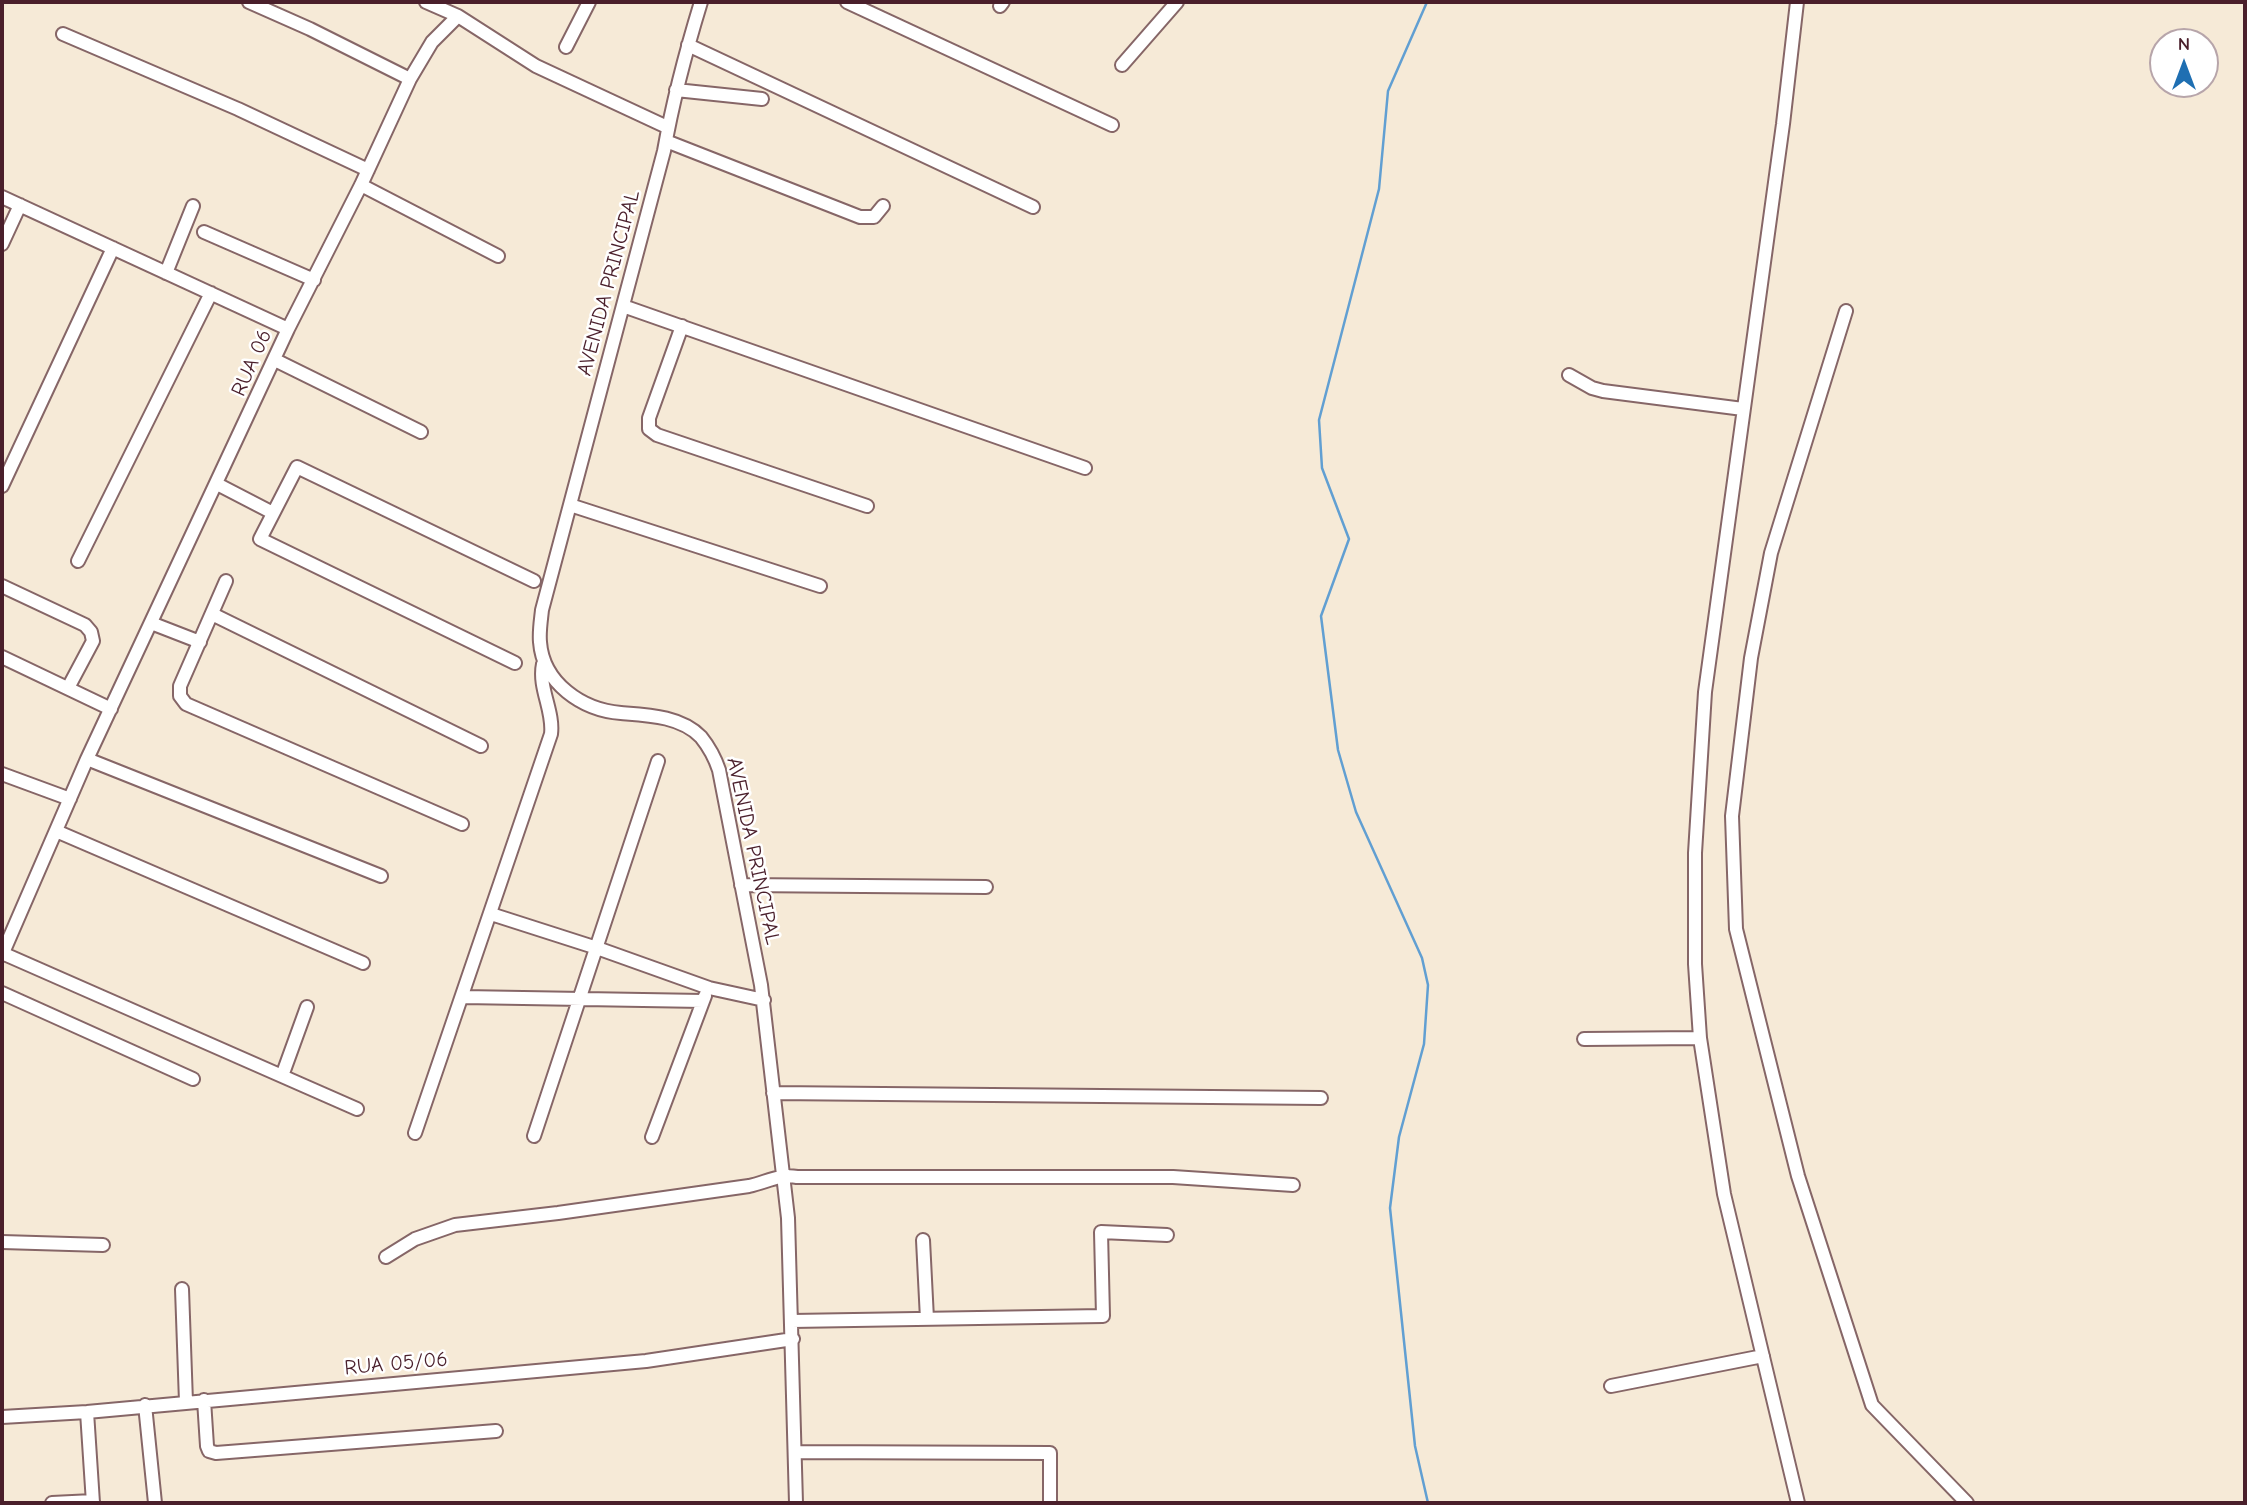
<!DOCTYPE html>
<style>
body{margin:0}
#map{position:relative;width:2247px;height:1505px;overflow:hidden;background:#f6ead7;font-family:"Comic Neue",sans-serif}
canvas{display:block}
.frame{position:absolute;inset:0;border:4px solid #4a1f2b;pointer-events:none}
.north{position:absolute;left:2149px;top:28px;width:70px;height:70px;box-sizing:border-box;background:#fff;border:2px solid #b7a5aa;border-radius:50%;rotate:0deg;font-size:19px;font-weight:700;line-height:28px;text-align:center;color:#4a1f2b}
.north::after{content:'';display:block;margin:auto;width:24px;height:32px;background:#1f6fb2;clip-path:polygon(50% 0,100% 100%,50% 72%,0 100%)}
</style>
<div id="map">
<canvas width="2247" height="1505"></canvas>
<div class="frame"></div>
<div class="north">N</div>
</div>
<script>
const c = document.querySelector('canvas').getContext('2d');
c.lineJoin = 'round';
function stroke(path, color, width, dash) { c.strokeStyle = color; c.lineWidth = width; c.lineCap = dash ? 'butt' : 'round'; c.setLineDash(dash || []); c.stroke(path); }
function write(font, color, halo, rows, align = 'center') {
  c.font = font + ' "Comic Neue",sans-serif'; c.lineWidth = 5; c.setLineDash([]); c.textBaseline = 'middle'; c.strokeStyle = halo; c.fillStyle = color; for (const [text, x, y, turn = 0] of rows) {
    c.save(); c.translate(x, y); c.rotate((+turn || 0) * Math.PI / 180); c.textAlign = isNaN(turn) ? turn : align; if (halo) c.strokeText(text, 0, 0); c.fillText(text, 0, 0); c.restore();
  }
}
stroke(new Path2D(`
 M1427,2L1388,91L1379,189L1319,420L1322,468L1349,539L1321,616L1338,750L1356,812L1422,958L1428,985L1424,1044L1399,1137L1390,1208L1415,1446L1428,1503`), '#619fd2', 2.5);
const minor = new Path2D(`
 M249,2L310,29L410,79
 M426,2L458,16
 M701,2C686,51 673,100 664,151L542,610C541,620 539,631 540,642C543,683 582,710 621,713C647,715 681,716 701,737C709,747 715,758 719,770L761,985L788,1218L796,1503
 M847,2L1112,125
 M1797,2L1783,124L1705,692L1695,853V964L1700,1038L1724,1194L1798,1503
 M1000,6L1003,2
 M63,34L238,109L368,170
 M688,45L1033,207
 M566,47L589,2
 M1122,65L1177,2
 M676,90L762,99
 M666,141L860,217H874L883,206
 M361,185L498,256
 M2,197L288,329
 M204,232L314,280
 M2,244L20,205
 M166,273L193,206
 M623,306L1085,468
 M1846,311L1771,553L1751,658L1732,816L1736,929L1798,1176L1872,1405L1967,1503
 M682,326L649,418V429L657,435L867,506
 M275,360L421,432
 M1569,375L1592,388L1603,391L1743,409
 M217,484L273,513
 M2,486L113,248
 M570,505L820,586
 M78,561L211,293
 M226,581L180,686V696L186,704L462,824
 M2,586L85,625L91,632L93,641L68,688
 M212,614L481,746
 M151,623L200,642
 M2,657L111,709
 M515,663L260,539L297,467L534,581
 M87,759L381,876
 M2,774L70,799
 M56,831L363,963
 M741,885L986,887
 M491,914L597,948L709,988L764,1000
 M2,953L357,1109
 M2,955L87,759L288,329L361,185L410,79L432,42L458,16L536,66L667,127
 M2,993L193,1079
 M463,997L703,1001
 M1584,1039L1700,1038
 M282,1076L307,1007
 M773,1093L1321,1098
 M415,1133L551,734C554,711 538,688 543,664
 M534,1136L658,761
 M652,1137L705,996
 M923,1240L927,1319
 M2,1242L103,1245
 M386,1257L415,1239L455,1225L558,1213L749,1186C767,1182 779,1174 797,1177H1173L1293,1185
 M182,1289L186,1402
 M792,1321L1103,1316L1101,1232L1167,1235
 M1611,1386L1763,1356
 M204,1400L207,1446L209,1451L216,1453L496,1431
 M145,1405L155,1503
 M87,1412L93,1503
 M2,1417L87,1412L646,1361L793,1339
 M795,1452L1050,1453V1503
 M52,1503L93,1501`);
stroke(minor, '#866667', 16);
stroke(minor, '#fff', 12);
write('21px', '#4a1f2b', '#fff', [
 ["AVENIDA PRINCIPAL",609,283,-75],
 ["RUA 06",252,363,-66],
 ["AVENIDA PRINCIPAL",753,851,78],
 ["RUA 05/06",396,1364,-5]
]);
</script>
